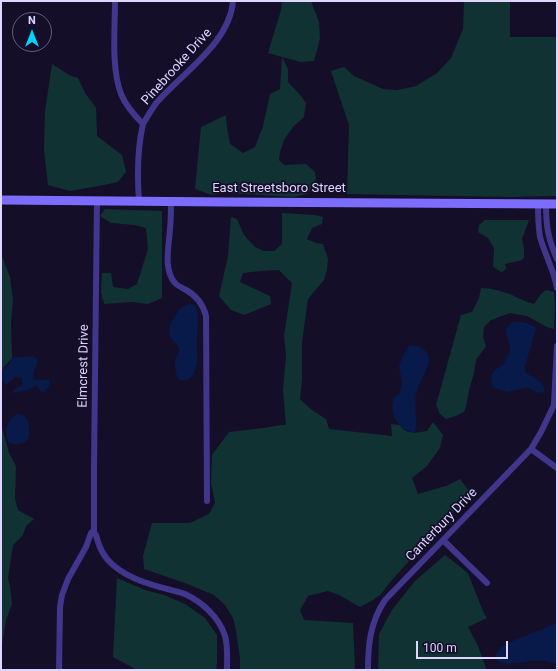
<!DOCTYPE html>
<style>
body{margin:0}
#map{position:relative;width:558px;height:671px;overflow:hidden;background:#150e29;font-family:Roboto,sans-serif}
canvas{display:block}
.frame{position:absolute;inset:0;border:2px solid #ded6ff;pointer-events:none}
.north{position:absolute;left:12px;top:12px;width:40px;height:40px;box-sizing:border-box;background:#150e29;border:1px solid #655e7f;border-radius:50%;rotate:0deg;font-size:11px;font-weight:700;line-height:16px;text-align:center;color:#ded6ff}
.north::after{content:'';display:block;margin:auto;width:14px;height:18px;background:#02d2ff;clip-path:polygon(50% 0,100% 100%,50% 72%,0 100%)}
.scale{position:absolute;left:416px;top:641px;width:92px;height:18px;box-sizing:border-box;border:2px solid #ded6ff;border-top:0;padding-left:5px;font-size:12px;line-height:14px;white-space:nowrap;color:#ded6ff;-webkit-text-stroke:3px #150e29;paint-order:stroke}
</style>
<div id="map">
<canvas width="558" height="671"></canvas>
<div class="frame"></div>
<div class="north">N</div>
<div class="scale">100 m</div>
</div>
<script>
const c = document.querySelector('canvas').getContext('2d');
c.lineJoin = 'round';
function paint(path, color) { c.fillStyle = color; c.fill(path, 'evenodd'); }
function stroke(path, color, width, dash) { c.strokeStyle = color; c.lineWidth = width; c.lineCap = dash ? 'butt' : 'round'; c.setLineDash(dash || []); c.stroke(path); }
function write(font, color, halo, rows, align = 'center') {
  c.font = font + ' Roboto,sans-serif'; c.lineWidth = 3.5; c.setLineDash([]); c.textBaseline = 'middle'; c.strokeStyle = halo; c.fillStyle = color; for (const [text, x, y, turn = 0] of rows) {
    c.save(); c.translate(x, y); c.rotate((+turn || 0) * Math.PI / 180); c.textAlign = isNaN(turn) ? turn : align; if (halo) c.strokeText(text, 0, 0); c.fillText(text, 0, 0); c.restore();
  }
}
paint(new Path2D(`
 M282,1H311L319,22L320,39L314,61L301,62L282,57L288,69V82L301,96L306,103L304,117L293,127L284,140L280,152L279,160L284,165L306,164L315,172L316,179L313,187L307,194L294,197L227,193L212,195L195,189L201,127L226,115L227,128L230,144L243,153L255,147L263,126L270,94L280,89L282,57L268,53L281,10Z
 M464,1H510V37H557V196L508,197L347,194L349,125L331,71L344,67L354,76L383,89L397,90L416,86L437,73L451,58L463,29Z
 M52,64L69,75L78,78L85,93L96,108L97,136L122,155L126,172L118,182L99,186L70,191L48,185L44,150L45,111Z
 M105,209L162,211V298L148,304L132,302L104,304L101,292L102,273H111L113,287L128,289L137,284L148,249L146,228L135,225L111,223L100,216Z
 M282,213L315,215L323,217L322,224L312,228L307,239L316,243L323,244L328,259L327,270L324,280L308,299L302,342V380L300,399L312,410L326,419L329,429L392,436L391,424L400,425C405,435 417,433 427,431L433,422L443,435L440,448L426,467L412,478L418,494L446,486L460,479L469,491L438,533L410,560L391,581L381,594L373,600L360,607L339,595L328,591L308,596L300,610L304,620L353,623L355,670H240V658L236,631L233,618L225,605L214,595L185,583L144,569L143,556L152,523H190L209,514L215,503L211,483L212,455L229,432L264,428L281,425H286L283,390L286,356L284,336L292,283L279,270L260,271L243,273L240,282L270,296L271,304L244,315L231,310L219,296L228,256L231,217L237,219L244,235L255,247L264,251H274L282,244Z
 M485,220H529L522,239L524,248V258L522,260L505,264L506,269L502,272L496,269L493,266L494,248L488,238L478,232L479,225Z
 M1,254L10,277L13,300L11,323L12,358L3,368L1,375Z
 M481,288C491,288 500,291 510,294C518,298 526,302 534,304L541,294L546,290L554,292L555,305L554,329L547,327L527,316L510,313L491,320L484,327L483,337L486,346L476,360L474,373L470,386L465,411L456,416L446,419L440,414L436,405L461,315L472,312L479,298Z
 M1,424L9,453L16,466L15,499L18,510L34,519L26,526L23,535L13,545L8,578L10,586L12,604L6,620L1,651Z
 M445,555L468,573L482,609L487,618L468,627L478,646L486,668L485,670H456L454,669L452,670H378L379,634L392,610L415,581Z
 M117,578L145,590L164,595L185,604L205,618L217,635V662L216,670H137L113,657Z`), '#113233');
paint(new Path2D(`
 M189,304L194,305C201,315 196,335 197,347C198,357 198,375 187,380C184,381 181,381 179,379C175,375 174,363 176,358C177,355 179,354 179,350C179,345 173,342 171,338C167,329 171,322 176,315C177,313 179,310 181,308C183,306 186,305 189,304Z
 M513,322C522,321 529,323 536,328L525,367V372C532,377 548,383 544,392L538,393L528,388H525L508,392L494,388L492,386L491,381L492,374L495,370L504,364C505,358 510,355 510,349C510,339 500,330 513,322Z
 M411,345C416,345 419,346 423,349C436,358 424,372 420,383C418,387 417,391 416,395C414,408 418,421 415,433L405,430L402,428L394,417L392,405L394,398L400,392L402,383L399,366L403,356L408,347Z
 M33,356L37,359V365L34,371L33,379C38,382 43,378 49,380L50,383L49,387L43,392L40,391L37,385C35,386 33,387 31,388C26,391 19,392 12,393L13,390L15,389L22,385V379L20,377H15L7,384H5L2,380L3,369L8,365L12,358C19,356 26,358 33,356Z
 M18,414C26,415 28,419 29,427C29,430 30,434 29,437C26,445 15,445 9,443C4,432 6,419 18,414Z
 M557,623V664C549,661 540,660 532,661C520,662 507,667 497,661L496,658V654L501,647L515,640Z`), '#071a49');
stroke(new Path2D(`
 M115,1C115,29 111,67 121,94C126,106 134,115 143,124C148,116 152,108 158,101C184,72 230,42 233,1
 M139,201C137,174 137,150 143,124
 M171,201C171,211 171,220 170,229C169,246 163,269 175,283C178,286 182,288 186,290C197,296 203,304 206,316L207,501
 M538,203C538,215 538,226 540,237C545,255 554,270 557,288
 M546,204C546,226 548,239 557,259
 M554,404L557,346
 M531,449L557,468
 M93,531L94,530V466L97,200
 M443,540L487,583
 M59,670L60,607L62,595L68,579L86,547L91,533L93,531C97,535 97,538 98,542C100,548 103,554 107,559C126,581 158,586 185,594C202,602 219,617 225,636C228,646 227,659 227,670
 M368,670C368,644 370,623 385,600L531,449L541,432L554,405L557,400`), '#40368b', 6);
stroke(new Path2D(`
 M1,200L225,202L557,204`), '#7d6dff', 9);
write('13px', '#ded6ff', '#150e29', [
 ["Pinebrooke Drive",177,67,-48],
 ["East Streetsboro Street",279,189],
 ["Elmcrest Drive",84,366,-89],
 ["Canterbury Drive",442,525,-46]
]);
</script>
